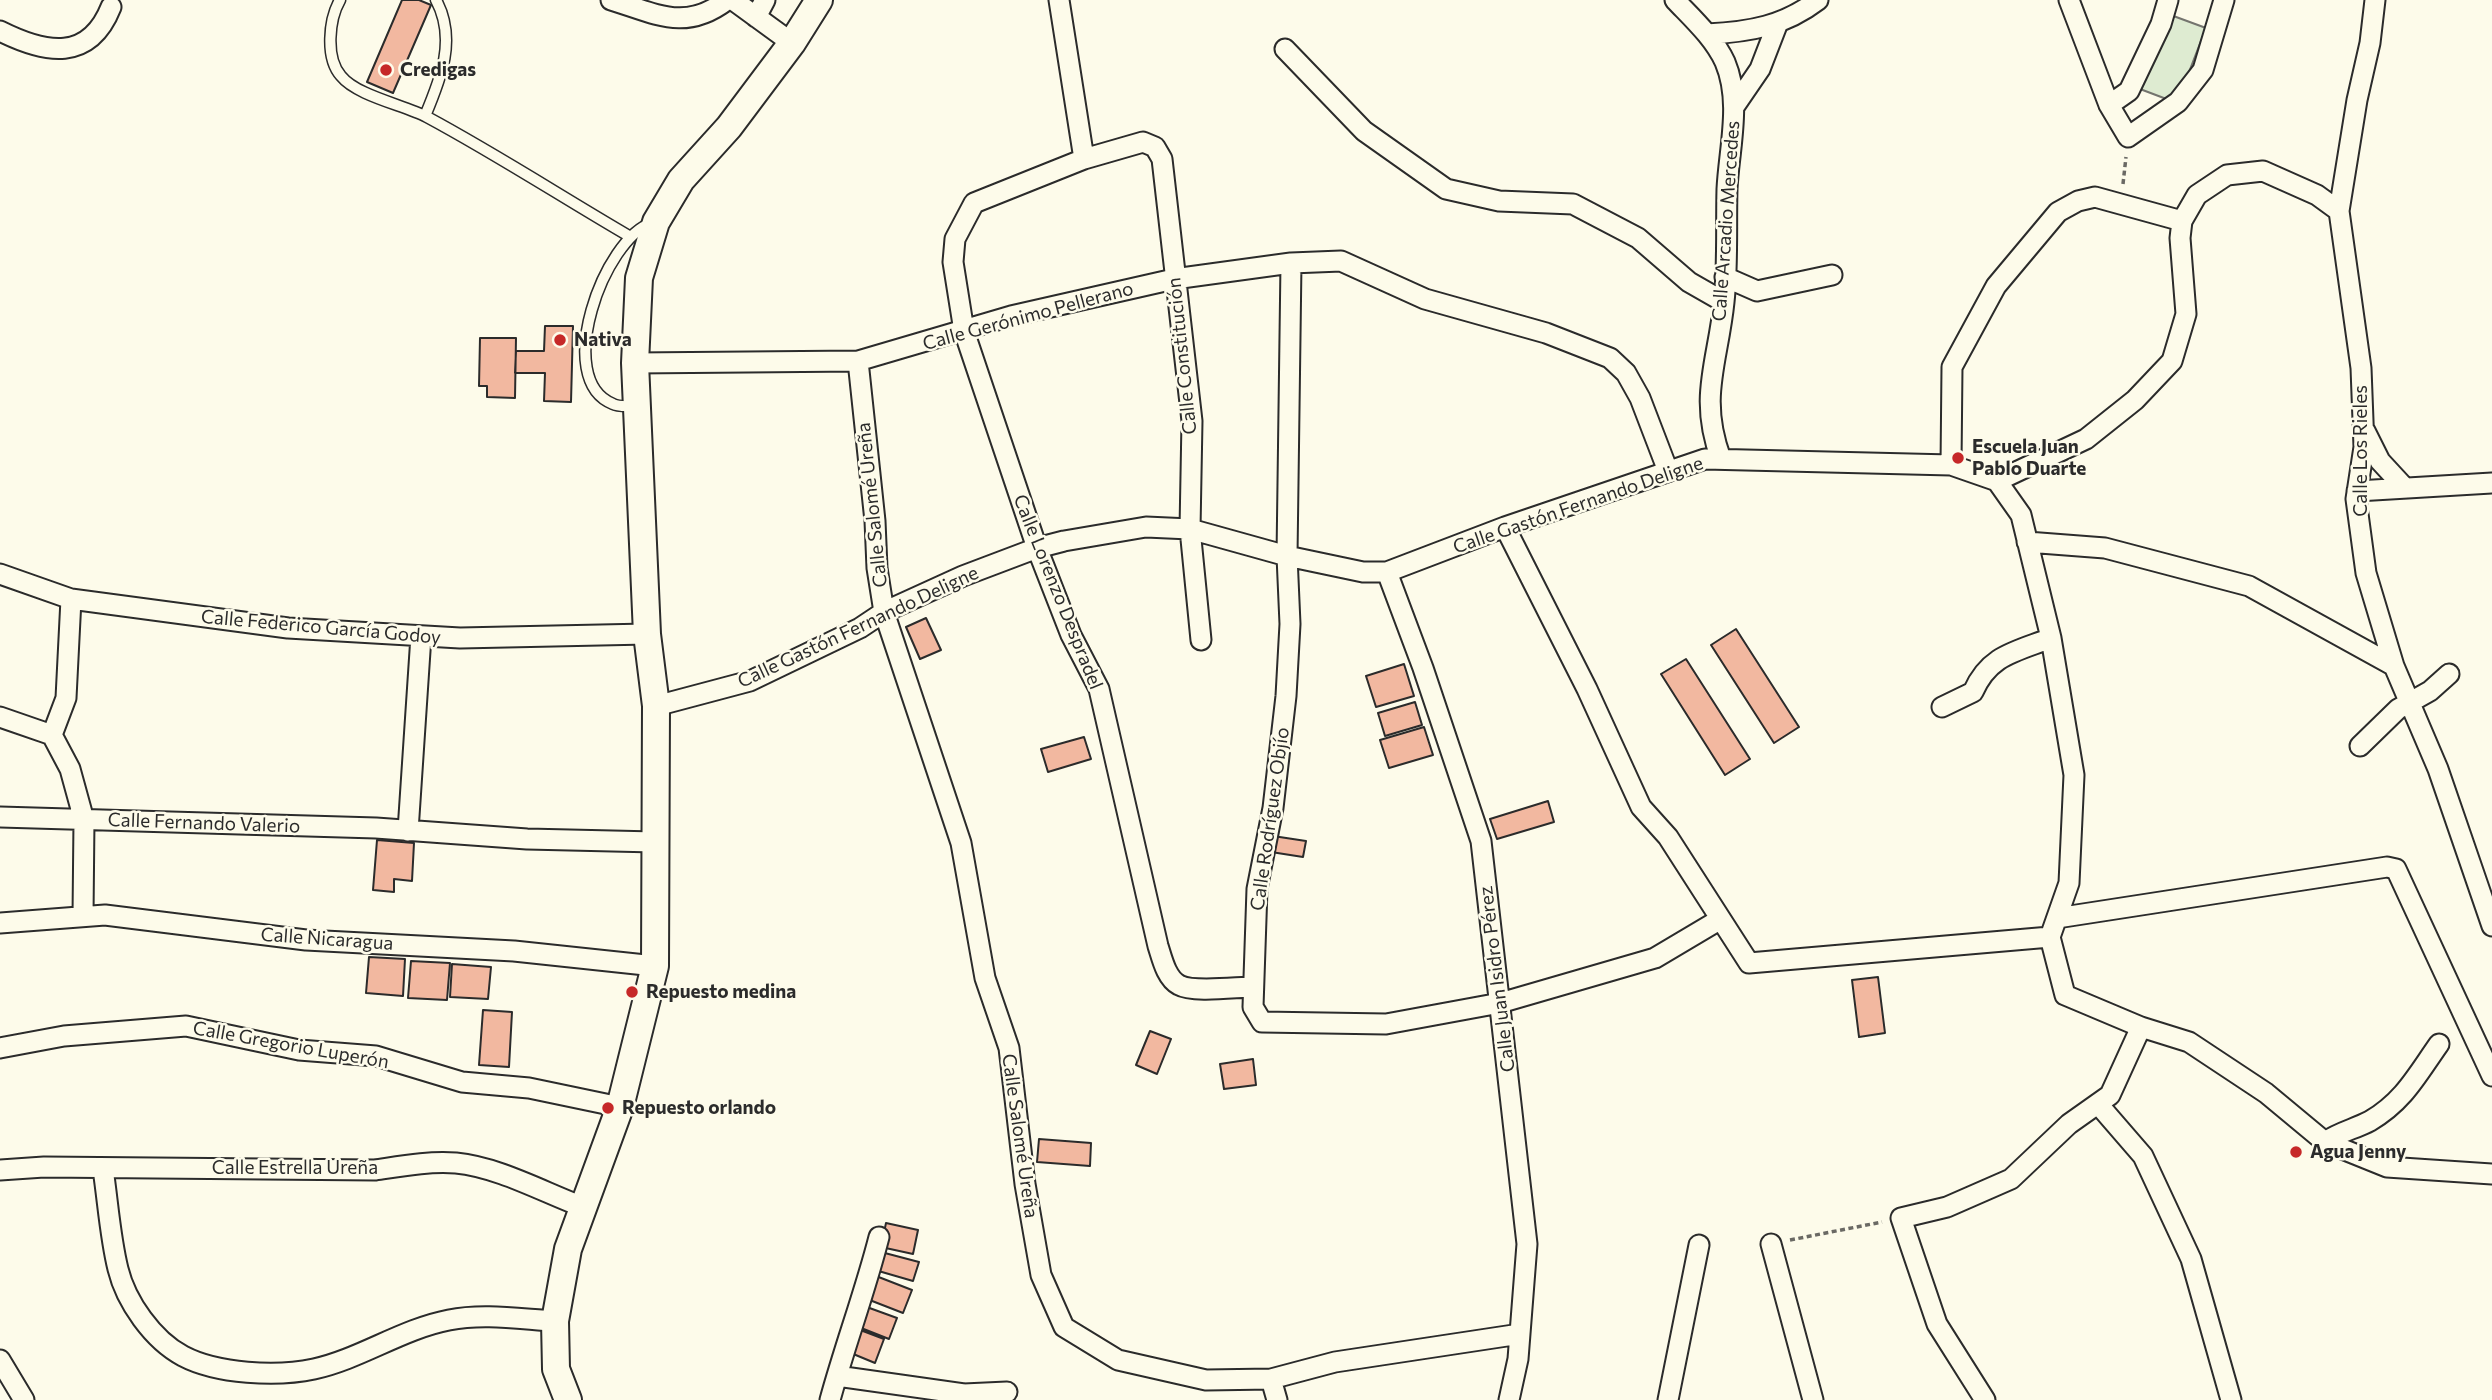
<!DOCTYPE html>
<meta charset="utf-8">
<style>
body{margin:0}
canvas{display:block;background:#fdfbea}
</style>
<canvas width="2492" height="1400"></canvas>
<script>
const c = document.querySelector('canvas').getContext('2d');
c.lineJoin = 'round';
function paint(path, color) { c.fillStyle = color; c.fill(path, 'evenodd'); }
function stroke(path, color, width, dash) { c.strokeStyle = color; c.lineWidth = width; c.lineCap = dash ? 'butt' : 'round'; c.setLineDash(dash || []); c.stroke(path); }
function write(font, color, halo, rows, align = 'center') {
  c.font = font + ' Commissioner,sans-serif'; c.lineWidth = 5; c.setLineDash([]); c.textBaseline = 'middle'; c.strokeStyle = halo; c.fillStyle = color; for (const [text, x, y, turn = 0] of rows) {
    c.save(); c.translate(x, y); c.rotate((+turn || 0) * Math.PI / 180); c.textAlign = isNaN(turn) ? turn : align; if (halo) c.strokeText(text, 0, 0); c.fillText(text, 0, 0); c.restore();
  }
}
const green = new Path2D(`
 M2168,14L2206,28L2177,103L2140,89Z`);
paint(green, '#deebd1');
stroke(green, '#74746e', 2);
const building = new Path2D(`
 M402,0H419L431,5L393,93L367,82Z
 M545,326H573L571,402L544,401L545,373H515L516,351H544Z
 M480,338H516L515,398L487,397V386H479Z
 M926,618L941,650L920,659L906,627Z
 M1736,629L1799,727L1774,743L1711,645Z
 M1686,659L1750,759L1725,775L1661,674Z
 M1404,664L1414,696L1376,707L1366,676Z
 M1415,702L1422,725L1385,736L1378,713Z
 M1424,727L1433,755L1389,768L1380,740Z
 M1084,737L1091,759L1048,772L1041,749Z
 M1548,801L1554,822L1497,839L1490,819Z
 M1273,836L1306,841L1303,857L1271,852Z
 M377,840L414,843L412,881L394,879V892L373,890Z
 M369,957L405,959L403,996L366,993Z
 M411,961L450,963L447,1000L408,998Z
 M452,964L491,967L488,999L450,997Z
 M1878,977L1885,1033L1859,1037L1852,980Z
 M483,1010L512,1012L509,1067L479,1065Z
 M1150,1031L1171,1039L1157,1074L1136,1065Z
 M1253,1059L1256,1085L1224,1089L1220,1064Z
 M1039,1139L1091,1143L1090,1166L1037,1162Z
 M886,1223L918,1230L913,1254L881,1247Z
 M881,1252L919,1262L913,1281L875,1270Z
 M876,1276L912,1290L903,1313L867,1299Z
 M864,1306L897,1318L889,1339L856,1326Z
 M855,1328L884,1339L875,1363L846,1351Z`);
paint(building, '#f2b8a0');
stroke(building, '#2b2b2b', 2);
const lane = new Path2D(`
 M340,0C329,19 325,58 341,76C357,96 404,105 427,117C496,154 562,197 629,236
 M425,116C441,78 457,39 436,0
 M634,406C628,406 618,407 613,404C552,380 604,238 652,223`);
const street = new Path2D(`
 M611,0C657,14 685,32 727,0
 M733,0L792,43
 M1059,0L1084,159
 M1675,0C1693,19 1714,38 1725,62C1742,102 1729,148 1727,189C1726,227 1728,265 1724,302C1718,362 1698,397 1721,459
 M2069,0L2109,105L2128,137L2178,102L2203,70L2224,0
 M2375,0L2370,43L2357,100L2339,211L2361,368L2364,447L2356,499L2366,573L2394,666L2438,769L2492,926
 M756,17L765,0
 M0,31C46,54 89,62 111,7
 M1707,34C1750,32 1784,26 1818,0
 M1285,49L1364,131L1446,189L1499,201L1573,204L1638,238L1689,282L1724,302
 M2109,105L2129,91L2161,24L2168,0
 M1734,107L1760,69L1777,25
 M1291,263L1287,556L1290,624L1286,696L1273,808L1257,889L1253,1007L1262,1022L1386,1024L1500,1003L1655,958L1719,920
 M1725,277L1757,291L1832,275
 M858,361L875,521L877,568L884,612L961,843L985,978L1009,1048L1025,1184L1041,1275L1064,1327L1118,1360L1206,1380L1271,1379L1335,1362L1520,1334
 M635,363L858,361L1011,316L1174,279L1291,263L1341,261L1425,299L1546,333L1610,358L1626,373L1640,398L1668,471
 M2365,431L2380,461L2404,487
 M1951,465L1952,367L1996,286L2058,212L2078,201L2095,197L2182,221
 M1997,481L2086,439L2135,400L2172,361L2186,314L2180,238L2182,221L2197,195L2227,175L2263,171L2317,195L2339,211
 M2357,491L2492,483
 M1505,527L1587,689L1641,807L1668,837L1749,963L2050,937
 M2027,542L2105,548L2249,586L2394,666
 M1387,572L1423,668L1481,841L1527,1244L1518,1359L1509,1400
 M0,574L71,599L288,628L460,638L647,634
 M1201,640L1190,529L1192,421L1162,159L1155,147L1143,142L1084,159L974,203L955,239L953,262L964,331L1037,548L1071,635L1099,689L1158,946C1162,958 1166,978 1179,985C1193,993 1237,987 1253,987
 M656,706L750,681L860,628L884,612L963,576L1037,548L1064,541L1146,527L1190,529L1287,556L1363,572H1387L1505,527L1705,459L1951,465L1997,481L2021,515L2051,638L2074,775L2069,883L2050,937L2065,995L2141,1027L2189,1042L2266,1093L2325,1142L2387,1167L2492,1174
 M1942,707L1973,692C1989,655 2015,652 2051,638
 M0,717L52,735L70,769L84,820L83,916
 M52,735L66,698L71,599
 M2360,746L2398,709L2430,691L2449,674
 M0,817L376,828L527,839L655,842
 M408,831L421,636
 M2057,918L2387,867L2396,869L2492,1076
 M0,923L105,915L306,940L514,951L655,966
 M0,1048L64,1036L186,1026L299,1050L376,1056L462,1082L529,1088L620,1107
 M2098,1104L2143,1156L2191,1259L2231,1400
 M2325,1142C2339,1132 2355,1129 2370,1121C2404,1101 2417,1075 2439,1044
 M103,1169C108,1202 110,1237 118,1269C126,1302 153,1340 183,1356C217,1374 277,1377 314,1369C360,1359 402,1329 449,1320C483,1313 520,1319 555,1321
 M0,1170L44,1167L375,1170C402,1166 428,1161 456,1163C498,1167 543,1192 583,1207
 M1771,1244L1813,1400
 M0,1360L24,1400
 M837,1376L964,1394L1007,1392
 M1271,1379L1277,1400
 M830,1400C845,1345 865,1292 879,1237
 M1668,1400L1699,1245
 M1985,1400L1937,1324L1901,1218L1947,1207L2011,1179L2069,1124L2110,1095L2141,1027`);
const secondary = new Path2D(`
 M568,1400L556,1369L555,1321L568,1249L620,1107L655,966L656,706L647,634L635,363L639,278L656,222L681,180L729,127L792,43L819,0`);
stroke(lane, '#2b2b2b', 13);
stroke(street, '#2b2b2b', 23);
stroke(secondary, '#2b2b2b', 30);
stroke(new Path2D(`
 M2123,184L2126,157
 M1790,1240L1882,1222`), '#6a6964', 3.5, [5, 3.5]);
stroke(lane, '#fdfbea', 10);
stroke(street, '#fdfbea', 19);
stroke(secondary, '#fdfbea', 26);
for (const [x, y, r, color] of [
 [386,70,7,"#c62828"],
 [560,340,7,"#c62828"],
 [1958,458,7,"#c62828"],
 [632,992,7,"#c62828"],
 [608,1108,7,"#c62828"],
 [2296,1152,7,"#c62828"]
]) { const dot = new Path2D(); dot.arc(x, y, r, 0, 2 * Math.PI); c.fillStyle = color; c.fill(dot); stroke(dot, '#fdfbea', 2.5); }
write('bold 19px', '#2b2b2b', '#fdfbea', [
 ["Credigas",400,70],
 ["Nativa",574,340],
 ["Escuela Juan",1972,447],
 ["Pablo Duarte",1972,469],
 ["Repuesto medina",646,992],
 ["Repuesto orlando",622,1108],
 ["Agua Jenny",2310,1152]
], 'left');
write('19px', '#2b2b2b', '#fdfbea', [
 ["Calle Arcadio Mercedes",1726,221,-86],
 ["Calle Gerónimo Pellerano",1028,316,-15],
 ["Calle Constitución",1182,356,-96],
 ["Calle Los Rieles",2361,451,-90],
 ["Calle Salomé Ureña",872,505,-96],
 ["Calle Gastón Fernando Deligne",1578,505,-19],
 ["Calle Lorenzo Despradel",1058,592,68],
 ["Calle Federico García Godoy",321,627,5],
 ["Calle Gastón Fernando Deligne",858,627,-25],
 ["Calle Rodríguez Objío",1270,819,-82],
 ["Calle Fernando Valerio",204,823,2],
 ["Calle Nicaragua",327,939,4],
 ["Calle Juan Isidro Pérez",1497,979,-97],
 ["Calle Gregorio Luperón",291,1045,10],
 ["Calle Salomé Ureña",1020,1136,82],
 ["Calle Estrella Ureña",295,1168]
]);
</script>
